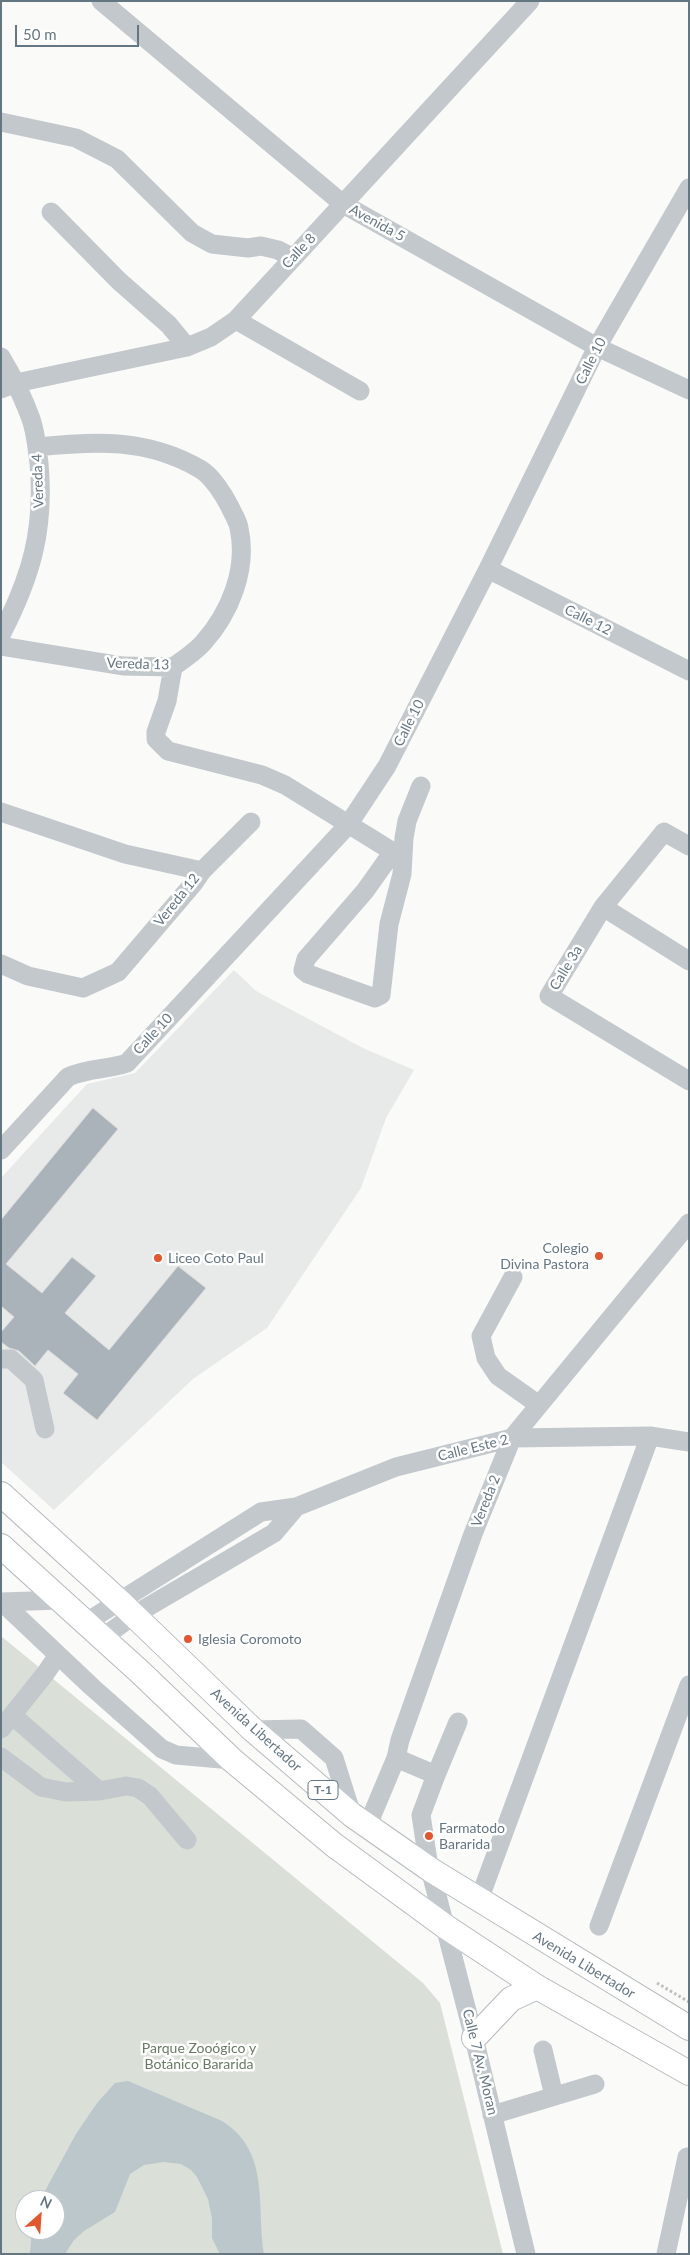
<!DOCTYPE html>
<meta charset="utf-8">
<style>
body{margin:0}
#map{position:relative;width:690px;height:2255px;overflow:hidden;background:#fafaf8;font-family:Lato,sans-serif}
canvas{display:block}
.frame{position:absolute;inset:0;border:2px solid #657683;pointer-events:none}
.north{position:absolute;left:15px;top:2190px;width:50px;height:50px;box-sizing:border-box;background:#fff;border:1px solid #c1c8cd;border-radius:50%;rotate:26deg;font-size:14px;font-weight:700;line-height:20px;text-align:center;color:#657683}
.north::after{content:'';display:block;margin:auto;width:18px;height:22px;background:#e4572e;clip-path:polygon(50% 0,100% 100%,50% 72%,0 100%)}
.scale{position:absolute;left:15px;top:25px;width:124px;height:22px;box-sizing:border-box;border:2px solid #657683;border-top:0;padding-left:6px;font-size:15px;line-height:18px;white-space:nowrap;color:#657683;-webkit-text-stroke:4px #fff;paint-order:stroke}
</style>
<div id="map">
<canvas width="690" height="2255"></canvas>
<div class="frame"></div>
<div class="north">N</div>
<div class="scale">50 m</div>
</div>
<script>
const c = document.querySelector('canvas').getContext('2d');
c.lineJoin = 'round';
function paint(path, color) { c.fillStyle = color; c.fill(path, 'evenodd'); }
function stroke(path, color, width, dash) { c.strokeStyle = color; c.lineWidth = width; c.lineCap = dash ? 'butt' : 'round'; c.setLineDash(dash || []); c.stroke(path); }
function write(font, color, halo, rows, align = 'center') {
  c.font = font + ' Lato,sans-serif'; c.lineWidth = 5; c.setLineDash([]); c.textBaseline = 'middle'; c.strokeStyle = halo; c.fillStyle = color; for (const [text, x, y, turn = 0] of rows) {
    c.save(); c.translate(x, y); c.rotate((+turn || 0) * Math.PI / 180); c.textAlign = isNaN(turn) ? turn : align; if (halo) c.strokeText(text, 0, 0); c.fillText(text, 0, 0); c.restore();
  }
}
paint(new Path2D(`
 M234,970L256,991L363,1048L414,1070L386,1118L361,1188L267,1328L193,1379L54,1510L1,1462V1178L87,1084L135,1073Z`), '#e8e9e9');
paint(new Path2D(`
 M1,1636L423,1983L440,2003L503,2254H1ZM25,2200H55V2230H25Z`), '#dadfd7');
paint(new Path2D(`
 M128,2081L222,2121C271,2152 256,2205 264,2254H220L212,2238V2218L208,2199L197,2177L191,2170L181,2164L163,2162L144,2165L130,2174L115,2212L84,2231L74,2240L65,2254H30L32,2230H55V2200H40L76,2134L97,2103L115,2083Z`), '#bbc7cb');
const building = new Path2D(`
 M93,1108L118,1129L6,1264L42,1293L72,1257L96,1276L65,1313L109,1350L178,1266L206,1288L97,1420L63,1393L78,1374L48,1350L35,1366L19,1351L9,1348L1,1342V1332L14,1317L1,1306V1220Z`);
paint(building, '#aab3b9');
stroke(building, '#dcdcda', 1);
const major = new Path2D(`
 M1,1494L120,1602L253,1730L352,1815L431,1870L689,2028
 M1,1546L140,1672L232,1760L334,1845L446,1927L537,1987L689,2073
 M474,2038L511,1999L537,1987`);
stroke(major, '#b5babe', 26);
stroke(new Path2D(`
 M657,1983L689,2002`), '#bbbfc2', 3, [2.5, 2.5]);
stroke(new Path2D(`
 M101,1L343,204L597,347L689,390
 M1,122L76,138L117,159L192,233L212,244L248,248L261,246L278,250L293,258
 M51,212L119,281L169,325L187,347
 M236,320L360,391
 M1,357C13,377 23,397 31,419C36,433 37,449 39,463C45,530 31,577 1,635
 M1,389L16,383L187,347L211,337L236,320L530,1
 M488,569L689,671
 M1,646L123,666L173,667C183,660 195,652 203,643C230,613 248,569 239,528C238,521 233,514 230,507C224,495 212,476 200,469C147,438 95,441 37,447
 M173,667L167,701L156,732V739L168,751L262,775L285,785L403,858
 M1,812L125,854L202,871L193,884L118,972L83,988L28,976L1,964
 M689,846L664,832L603,907L549,996L689,1081
 M392,853L365,891L306,959L303,970L308,974L375,998L381,995L389,924L402,874L404,838L407,821L421,786
 M202,871L251,822
 M603,907L689,961
 M1,1150L68,1077C88,1068 106,1070 127,1063L348,825L387,766L488,569L597,347L689,188
 M513,1277L481,1336L486,1358L498,1376L539,1405
 M1,1359H11L34,1380L45,1429
 M1,1602L61,1600
 M2,1602L92,1687L162,1749L176,1755L232,1760
 M85,1623L261,1512L296,1507L396,1467L512,1438L650,1436L689,1442
 M102,1638L134,1615L274,1533L296,1507
 M12,1715L99,1791
 M1,1729L45,1674L58,1655
 M253,1730L301,1729L334,1758L352,1815
 M1,1757L41,1787L66,1792L99,1791L126,1786L138,1788L150,1796L187,1840
 M396,1758L436,1775L458,1722
 M436,1775L421,1815L428,1861L474,2038L526,2254
 M367,1827L396,1758L400,1740L473,1534L512,1438L689,1223
 M479,1900L650,1436
 M599,1926L689,1685
 M543,2050L554,2096
 M492,2115L595,2084
 M666,2254L687,2157`), '#c3c8cc', 19);
stroke(major, '#fff', 24);
for (const [x, y, r, color] of [
 [599,1256,5,"#e4572e"],
 [158,1258,5,"#e4572e"],
 [188,1639,5,"#e4572e"],
 [429,1836,5,"#e4572e"]
]) { const dot = new Path2D(); dot.arc(x, y, r, 0, 2 * Math.PI); c.fillStyle = color; c.fill(dot); stroke(dot, '#fff', 2); }
for (const [x, y, w] of [
 [323,1790,30]
]) { const box = new Path2D(); box.roundRect(x - w / 2, y - 9.5, w, 19, 4); c.fillStyle = '#fff'; c.fill(box); stroke(box, '#657683', 1); }
write('bold 12px', '#657683', null, [
 ["T-1",323,1790]
]);
write('14px', '#657683', '#fff', [
 ["Avenida 5",377,223,29],
 ["Calle 8",299,251,-47],
 ["Calle 10",591,361,-63],
 ["Vereda 4",38,481,-92],
 ["Calle 12",588,620,27],
 ["Vereda 13",138,664,2],
 ["Calle 10",409,723,-63],
 ["Vereda 12",177,900,-51],
 ["Calle 3a",566,968,-59],
 ["Calle 10",153,1034,-47],
 ["Calle Este 2",473,1448,-14],
 ["Vereda 2",486,1501,-68],
 ["Avenida Libertador",256,1730,42],
 ["Avenida Libertador",584,1965,31],
 ["Calle 7 Av. Moran",480,2062,76]
]);
write('14px', '#657683', '#fff', [
 ["Colegio",589,1248,"right"],
 ["Divina Pastora",589,1264,"right"],
 ["Liceo Coto Paul",168,1258],
 ["Iglesia Coromoto",198,1639],
 ["Farmatodo",439,1828],
 ["Bararida",439,1844]
], 'left');
write('14px', '#687a64', '#fff', [
 ["Parque Zooógico y",199,2048],
 ["Botánico Bararida",199,2064]
]);
</script>
